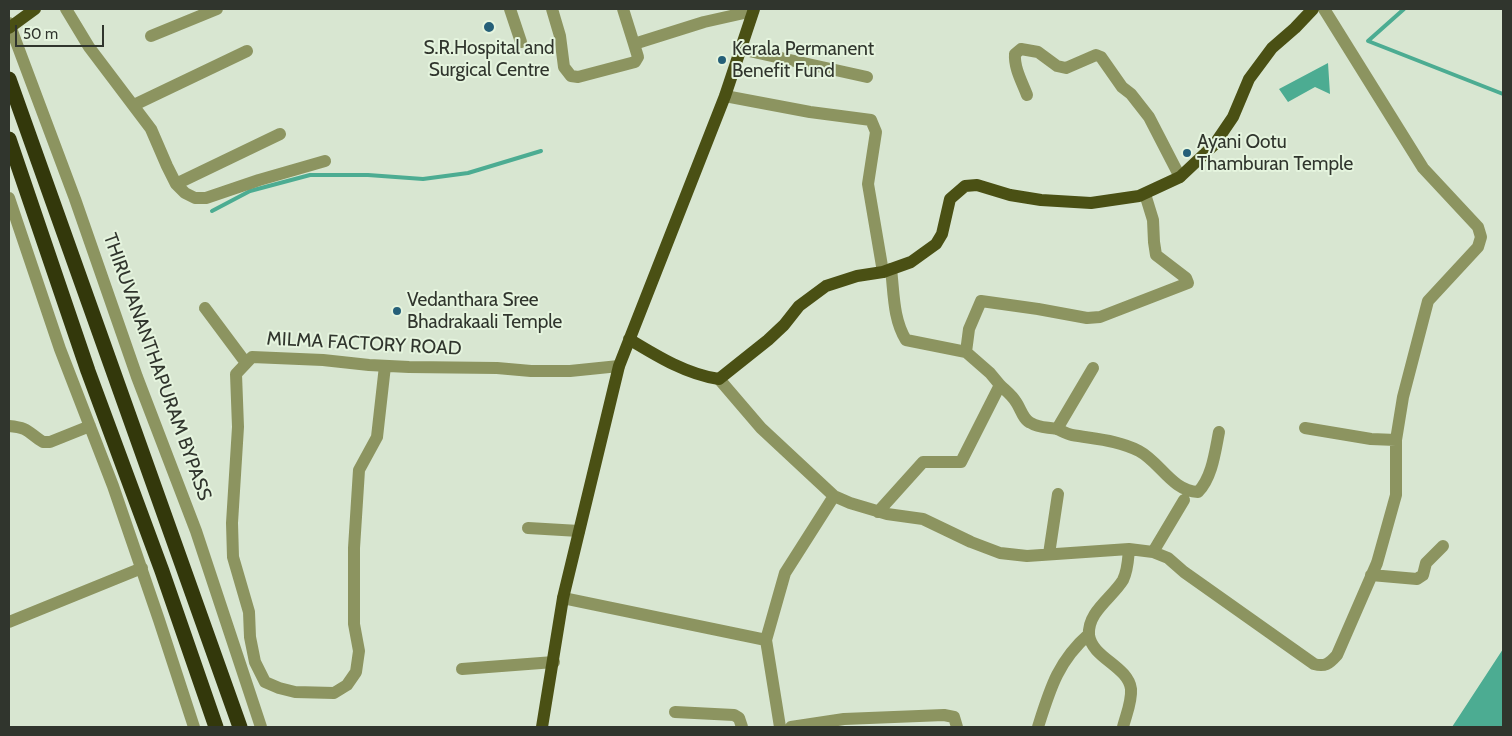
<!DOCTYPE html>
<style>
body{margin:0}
#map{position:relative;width:1512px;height:736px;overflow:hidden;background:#d8e6d1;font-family:Cabin,sans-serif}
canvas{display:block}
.frame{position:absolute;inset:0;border:10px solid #30352d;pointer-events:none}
.scale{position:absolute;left:15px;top:25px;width:89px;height:22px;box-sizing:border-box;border:2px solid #30352d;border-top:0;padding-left:6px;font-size:15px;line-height:18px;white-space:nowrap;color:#30352d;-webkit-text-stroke:4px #e5f4de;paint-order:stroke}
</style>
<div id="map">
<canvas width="1512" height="736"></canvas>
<div class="frame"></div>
<div class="scale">50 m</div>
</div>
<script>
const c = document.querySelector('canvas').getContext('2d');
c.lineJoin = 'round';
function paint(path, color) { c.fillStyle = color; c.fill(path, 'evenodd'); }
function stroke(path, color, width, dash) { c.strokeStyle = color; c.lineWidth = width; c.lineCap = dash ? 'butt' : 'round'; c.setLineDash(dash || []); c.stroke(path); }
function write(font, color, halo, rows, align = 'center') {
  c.font = font + ' Cabin,sans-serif'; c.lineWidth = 4; c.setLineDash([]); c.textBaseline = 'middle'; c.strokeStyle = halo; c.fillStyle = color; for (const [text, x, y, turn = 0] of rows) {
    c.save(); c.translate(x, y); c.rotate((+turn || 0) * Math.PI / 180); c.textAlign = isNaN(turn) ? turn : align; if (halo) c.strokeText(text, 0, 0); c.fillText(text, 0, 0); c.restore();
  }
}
paint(new Path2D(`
 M1328,63L1330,94L1315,87L1288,102L1279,89Z
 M1503,649V727H1452Z`), '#4cac92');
stroke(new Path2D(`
 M1404,9L1368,41L1503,94
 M212,211L250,191L310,175H368L423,179L468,173L541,151`), '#4cac92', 4);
stroke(new Path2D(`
 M66,9L89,47L151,129L167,166L176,184L185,193L195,198H206L259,180L325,161
 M510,9L521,42
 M552,9L560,36L564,67L571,76L578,77L635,62L638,57L634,44
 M623,9L634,44L704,22L753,11
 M9,23L75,199L137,377L196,531L261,727
 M151,36L217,9
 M740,49L867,77
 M1027,95C1022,82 1014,68 1015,54L1021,49L1038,52L1057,66L1066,68L1096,55L1101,57L1122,87L1131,94L1149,117L1180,177
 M725,96L810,112L871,120L876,132L868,184L883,272
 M134,105L247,51
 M176,184L280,134
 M9,198L60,349L113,486L159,620L194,727
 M891,269C894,293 893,319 906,340L966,352L969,329L981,301L1038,309L1087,318L1100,317L1188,283L1186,278L1156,255L1154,242L1153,220L1145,194
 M205,308L246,363
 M385,366L377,437L359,470L354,548V624L359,651L356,672L347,685L334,693L295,692L279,688L265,682L255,662L250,637L249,612L233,557L232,523L238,427L236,374L252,357L323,360L369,365L409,367L497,368L531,371H570L619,366
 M719,379L761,428L834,496L850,503L887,514L923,519L971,542L1000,553L1027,556L1129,549L1153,552L1168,558L1184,572L1314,664C1325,667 1329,664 1337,655L1377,563L1396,495V440L1403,397L1428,301L1478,247L1481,237L1478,227L1423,168L1324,9
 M1000,385C1005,390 1012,395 1016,402C1021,409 1023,420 1031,423C1039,428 1048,427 1057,429C1062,431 1066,434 1072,435C1094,439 1118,440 1139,451C1160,462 1172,491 1198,492C1212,478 1215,452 1219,432
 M9,426C30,428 27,432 43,442H50L90,426
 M1305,428L1371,439L1396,440
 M1057,429L1093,368
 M878,512L923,462H961L1000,385L990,373L966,352
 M528,528L579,531
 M1153,552L1184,500
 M1049,554L1058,494
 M1371,575L1417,579L1423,575L1426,563L1443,546
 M563,598L766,640
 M9,622L142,568
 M462,669L554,662
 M675,712L734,715L739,718L742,727
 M780,727L766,640L785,573L834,496
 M791,727L844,719L944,715L954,717L957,727
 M1038,727C1050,689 1058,661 1089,634
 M1123,727C1126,715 1132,702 1131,689C1128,666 1092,658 1089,635C1087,612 1113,597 1123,580C1128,570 1128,560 1129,549`), '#8c9460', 12);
stroke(new Path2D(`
 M9,28L35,9
 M629,339C657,356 686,374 719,379L768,340L784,325L799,306L826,286L857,276L883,272L911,262L936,244L942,234L950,199L965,186L977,185L1010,195L1041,200L1091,203L1139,196L1180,177L1214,145L1233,117L1249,79L1272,48L1295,28L1313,9
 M542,727L563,598L619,366L725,96L754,9`), '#4a5014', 12);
stroke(new Path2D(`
 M9,79L240,727
 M9,139L88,371L162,571L216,727`), '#33380b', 15);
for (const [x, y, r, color] of [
 [489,27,6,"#255f78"],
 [722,60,5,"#255f78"],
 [1187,153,5,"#255f78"],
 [397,311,5,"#255f78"]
]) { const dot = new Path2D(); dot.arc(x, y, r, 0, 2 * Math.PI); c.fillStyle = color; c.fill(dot); stroke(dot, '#e5f4de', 2); }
write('19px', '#30352d', '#e5f4de', [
 ["S.R.Hospital and",489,48,"center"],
 ["Surgical Centre",489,70,"center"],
 ["Kerala Permanent",732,49],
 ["Benefit Fund",732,71],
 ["Ayani Ootu",1197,142],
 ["Thamburan Temple",1197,164],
 ["Vedanthara Sree",407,300],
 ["Bhadrakaali Temple",407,322]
], 'left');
write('19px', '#30352d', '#e5f4de', [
 ["MILMA FACTORY ROAD",364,344,3],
 ["THIRUVANANTHAPURAM BYPASS",157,367,70]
]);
</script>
